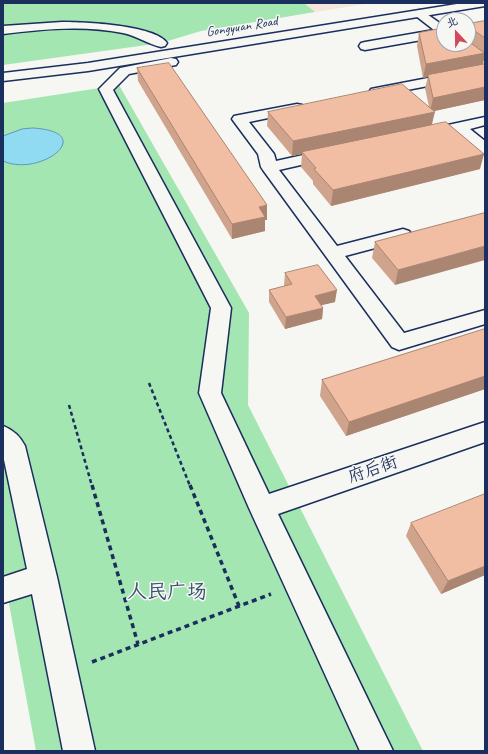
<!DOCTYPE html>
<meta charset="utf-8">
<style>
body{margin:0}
#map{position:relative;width:488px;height:754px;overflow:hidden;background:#f6f6f2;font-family:Caveat,"LXGW WenKai TC",sans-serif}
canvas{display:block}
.frame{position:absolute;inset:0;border:4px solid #1b2f5e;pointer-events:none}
.north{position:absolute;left:436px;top:12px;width:40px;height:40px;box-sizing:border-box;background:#f6f6f2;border:1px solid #9ea6b7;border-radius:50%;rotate:338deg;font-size:11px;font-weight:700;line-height:16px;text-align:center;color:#1b2f5e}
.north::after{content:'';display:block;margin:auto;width:14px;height:18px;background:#d1495b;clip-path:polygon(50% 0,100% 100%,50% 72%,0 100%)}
</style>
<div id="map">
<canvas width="488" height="754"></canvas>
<div class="frame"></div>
<div class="north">北</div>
</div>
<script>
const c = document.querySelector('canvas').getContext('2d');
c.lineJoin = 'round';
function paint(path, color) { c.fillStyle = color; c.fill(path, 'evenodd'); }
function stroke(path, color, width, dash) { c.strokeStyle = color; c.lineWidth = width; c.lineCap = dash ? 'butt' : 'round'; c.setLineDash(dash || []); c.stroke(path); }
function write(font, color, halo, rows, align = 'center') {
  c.font = font + ' Caveat,"LXGW WenKai TC",sans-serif'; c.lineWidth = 3; c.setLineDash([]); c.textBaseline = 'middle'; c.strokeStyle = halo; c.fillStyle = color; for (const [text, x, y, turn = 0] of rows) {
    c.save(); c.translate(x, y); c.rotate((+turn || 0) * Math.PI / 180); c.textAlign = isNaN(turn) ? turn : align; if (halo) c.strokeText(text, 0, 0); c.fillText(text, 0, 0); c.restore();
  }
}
paint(new Path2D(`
 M304,3H371L315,12Z`), '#f5e5da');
paint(new Path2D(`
 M3,3H304L315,12L201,31L161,43L3,65Z
 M119,85L249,313L248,405L423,751H36L3,571V103Z`), '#a4e6b1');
const water = new Path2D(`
 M33,128C100,132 40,178 3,161V136L22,129Z`);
paint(water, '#90dbf1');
stroke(water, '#6196b6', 1);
const minor = new Path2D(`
 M420,10L424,12L444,26V36L365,50L361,49L359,46L361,43L365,42L434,30L416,16L414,14L416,12Z
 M62,22C84,22 155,25 167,43L165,46L161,47C148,44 137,36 123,33C84,25 43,29 3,34V26Z
 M171,58L176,59L178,62L176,65L129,74L113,90L231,308L221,393L269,494L485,422V442L278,514L393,751H360L249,508L199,393L211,308L99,89L120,68Z
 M485,67V75L376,96L371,95L369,92L371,89L376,88Z
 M297,104L302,105L304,108L302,111L249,122L274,154L276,161L330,149L336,151L338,154L336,157L279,170L337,246L403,229L409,231L412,235L409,239L345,256L404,333L485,310V324L399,350L392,347L263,170L261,167L258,154L232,119L234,116L239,115Z
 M485,117V125L470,129L485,141V154L480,152L456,132L425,139L420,137L417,134L420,131Z
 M3,426C13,430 20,436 25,446L57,577L95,751H63L32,594L3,603V577L27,569L3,455Z`);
const major = new Path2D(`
 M463,3H485V6L88,71L3,81V73L88,63Z`);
stroke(minor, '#1b2f5e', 3);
stroke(major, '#1b2f5e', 3);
stroke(new Path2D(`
 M149,383L190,486
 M69,405L92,486`), '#1b2f5e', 2.5, [4, 3]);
stroke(new Path2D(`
 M92,485L138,644
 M190,485L239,606
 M92,662L271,594`), '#1b2f5e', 3.5, [5, 4]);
paint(minor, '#f6f6f2');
paint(major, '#f6f6f2');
paint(new Path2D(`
 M485,21V56L483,64H485V100L434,111L432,125L480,169L331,206L313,184V181L301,167L302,154L292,156L267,126L268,112L429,107L425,88L428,77L423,78L417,46L419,33L468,44V24Z
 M137,68L267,220H265V231L232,239L138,81Z
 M485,213L395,285L372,258L375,242Z
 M285,273L335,302L321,305L323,308L322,319L285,329L269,302V290L285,286L284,285Z
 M485,329V389L346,436L320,396L322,380Z
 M411,523L485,575L441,594L406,536Z`), '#d0a38c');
paint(new Path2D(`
 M485,53V56L482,66L428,75V77L423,78L426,64Z
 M485,87V100L430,112L433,98Z
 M435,112L431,127L302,152V154L292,156L293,141Z
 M484,154L480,169L331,206L333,190Z
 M267,205V220H265V231L232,239V224L259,207Z
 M485,246V260L395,285L398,270Z
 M337,290L335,302L314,307L315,296Z
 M323,308L322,319L285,329L286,317Z
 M485,376V389L346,436L349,422Z
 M485,566V575L441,594L448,581Z`), '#a98572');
const building = new Path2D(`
 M485,21V38L472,29H468V24Z
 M444,28V44H468V41L483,52L485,53L426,64L419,33Z
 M169,63L267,205L259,207L265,217L232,224L137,68Z
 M485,64V87L433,98L428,75Z
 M402,84L435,112L293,141L268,112Z
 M446,122L484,154L333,190L314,169L316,168L302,152Z
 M485,213V246L398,270L375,242Z
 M318,265L337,290L315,296L323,308L286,317L269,290L292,284L285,273Z
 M485,329V376L349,422L322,380Z
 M485,494V566L448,581L411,523Z`);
paint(building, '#f2bea3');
stroke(building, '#a98572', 1);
write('14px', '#1b2f5e', '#f6f6f2', [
 ["Gongyuan Road",242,27,-9]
]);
write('17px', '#1b2f5e', '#f6f6f2', [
 ["府后街",373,470,-19]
]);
write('20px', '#36546f', '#f6f6f2', [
 ["人民广场",167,593]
]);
</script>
